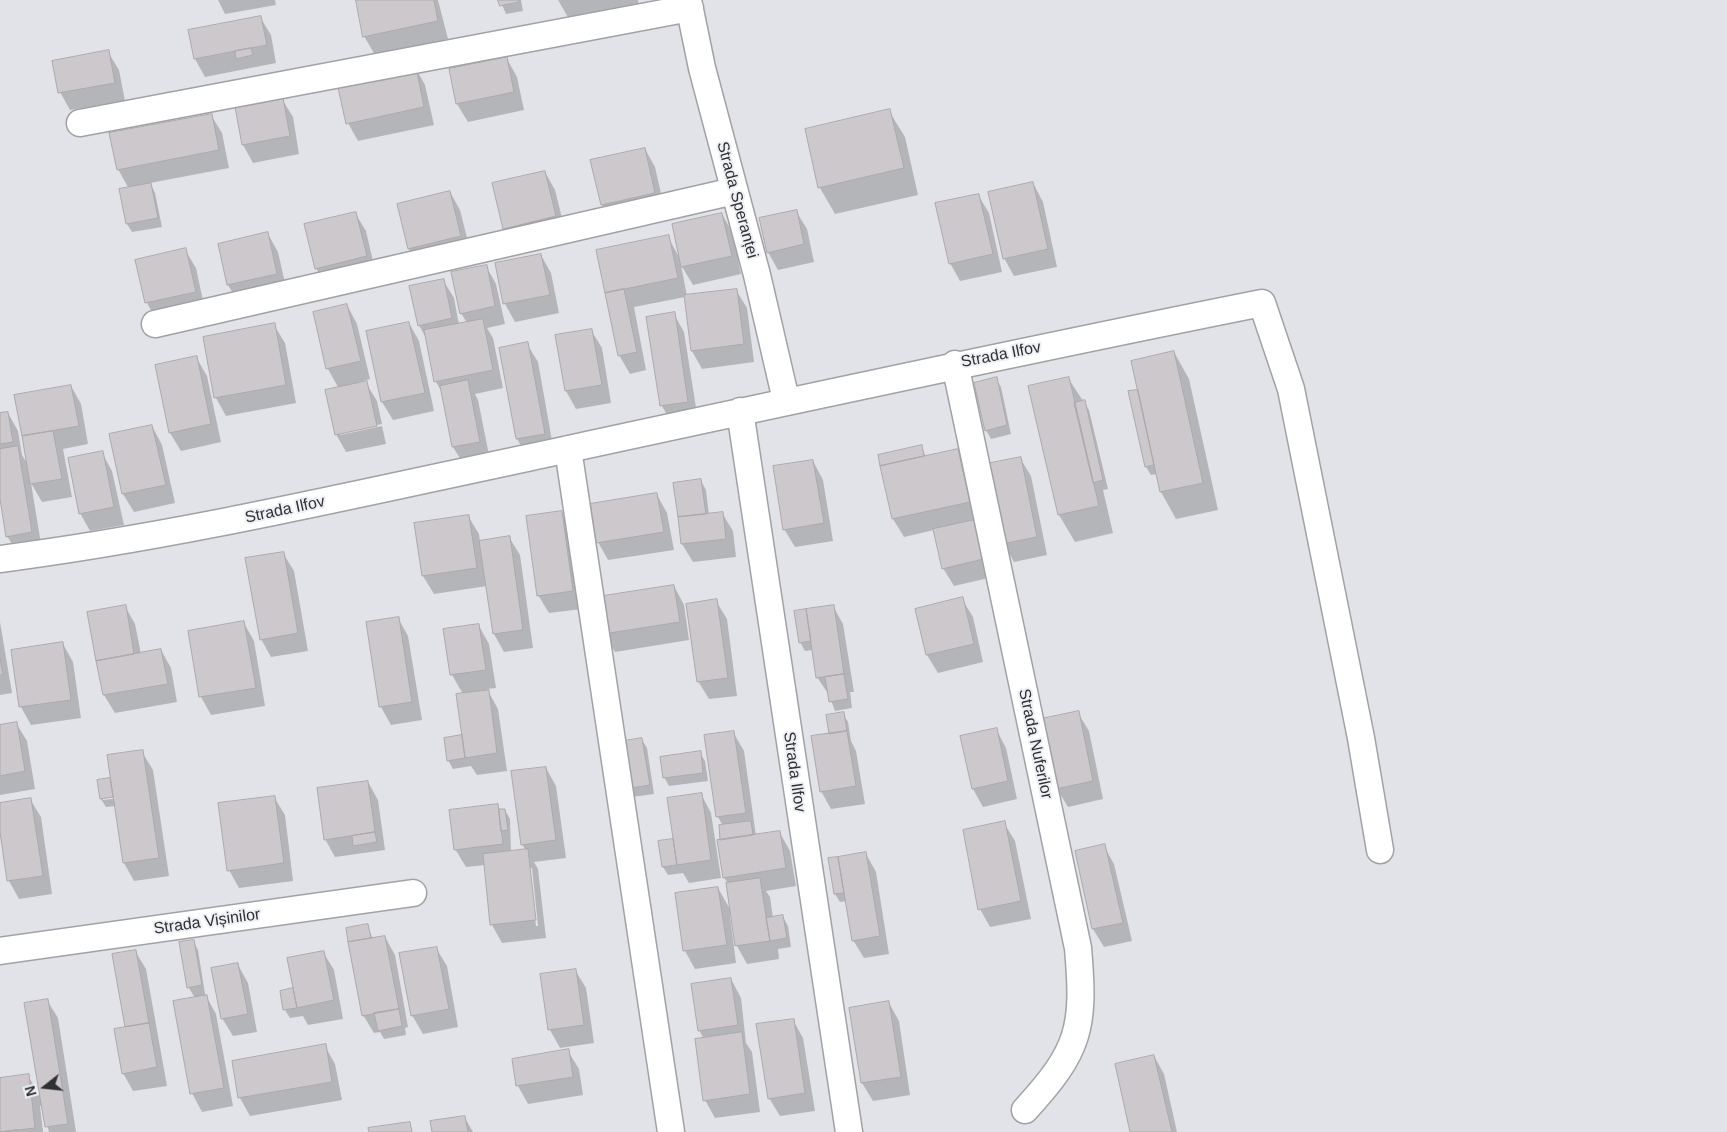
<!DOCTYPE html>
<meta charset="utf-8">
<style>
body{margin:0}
#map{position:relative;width:1727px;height:1132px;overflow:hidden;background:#e1e3e8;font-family:Arial,sans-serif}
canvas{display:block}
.north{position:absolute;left:20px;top:1062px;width:50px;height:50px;-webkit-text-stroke:4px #eef0f5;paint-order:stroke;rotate:254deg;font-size:14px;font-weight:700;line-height:20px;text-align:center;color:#2f3032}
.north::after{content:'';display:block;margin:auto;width:18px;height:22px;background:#2f3032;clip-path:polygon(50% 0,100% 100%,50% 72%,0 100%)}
</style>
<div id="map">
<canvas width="1727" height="1132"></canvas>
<div class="north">N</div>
</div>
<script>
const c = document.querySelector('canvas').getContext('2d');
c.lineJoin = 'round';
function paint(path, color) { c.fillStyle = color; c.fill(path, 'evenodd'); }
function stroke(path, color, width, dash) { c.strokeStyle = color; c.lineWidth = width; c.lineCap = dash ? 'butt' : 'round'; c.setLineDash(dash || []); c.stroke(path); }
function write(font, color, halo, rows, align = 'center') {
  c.font = font + ' Arial,sans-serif'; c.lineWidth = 4; c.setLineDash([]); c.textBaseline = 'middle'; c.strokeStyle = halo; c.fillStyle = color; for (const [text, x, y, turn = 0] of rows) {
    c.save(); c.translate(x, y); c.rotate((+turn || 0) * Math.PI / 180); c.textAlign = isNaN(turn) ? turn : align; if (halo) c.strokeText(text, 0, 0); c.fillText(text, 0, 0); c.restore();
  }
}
paint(new Path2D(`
 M218,0H275L276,5L225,14Z
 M363,0H438L448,39L375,55L364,36Z
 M500,0H521L523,11L506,14Z
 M558,0H638L639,5L569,19Z
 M260,17L271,35L276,63L205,77L195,59Z
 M108,52L119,70L125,101L70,110L60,92Z
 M507,59L517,77L524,110L468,122L457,104L450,70Z
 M415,67L425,85L434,125L358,141L348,123Z
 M282,99L293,117L299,154L253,163L243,145L236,108Z
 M889,111L905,137L918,195L835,214L820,188L806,130Z
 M211,115L222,133L229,168L150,183L155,193L162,227L132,232L127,224L129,189L118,169Z
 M645,149L655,167L665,211L613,223L602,205L592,161Z
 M545,172L555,190L566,234L515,246L504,228Z
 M1033,183L1043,202L1057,267L1014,276L1004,258Z
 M450,192L460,210L471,254L420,267L409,249Z
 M978,195L989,213L1002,272L960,281L950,263Z
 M796,211L807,229L814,262L778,270L768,252Z
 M355,213L366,231L376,274L326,286L316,268Z
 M722,214L732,232L741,274L693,285L681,265L687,296L736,290L747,308L754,362L702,369L692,351L685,297L634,307L646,370L630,374L619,355L598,251L668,237L679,257Z
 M268,234L278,252L287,292L239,303L228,285L220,245Z
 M185,250L196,268L205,310L157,321L147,303L137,261Z
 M541,255L551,273L559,313L515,322L505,304L497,264Z
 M486,266L496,284L505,324L487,328L493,338L503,388L475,394L478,400L490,460L464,465L453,447L443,394L436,382L427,340L419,325L443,280L454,298L459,325L467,323L461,313Z
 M347,305L357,324L370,379L359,382L360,384L366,383L377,401L382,424L340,432V435L382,426L386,444L346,452L336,434L339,389L328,369L314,313Z
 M674,314L684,332L698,420L672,424L662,406L648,318Z
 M409,323L419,341L434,411L393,420L382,402L367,332Z
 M274,325L285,343L296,403L226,416L216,398Z
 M591,330L602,348L611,403L576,409L566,391Z
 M527,344L538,362L554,452L528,457L517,439Z
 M1174,352L1189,379L1218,510L1176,519L1161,492L1157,474L1151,475L1146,467L1139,391Z
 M196,357L207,376L221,442L181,451L170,433Z
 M1068,378L1089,410L1108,489L1103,490L1113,533L1075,542L1059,515L1030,387Z
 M996,379L1001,387L1011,434L991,439L986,430Z
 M71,386L81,404L88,444L63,449L72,497L42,502L31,483L42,550L18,554L7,536L0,496V414L8,413L18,431L22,455L28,465L16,396Z
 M152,426L162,445L175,503L134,512L123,494Z
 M921,446L926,457L957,450L968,468L979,520L974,521L984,539L993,577L954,586L943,568L934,530L904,537L893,519L879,455Z
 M102,453L112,471L124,525L90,531L80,513Z
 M1020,458L1031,476L1047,555L1014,562L1004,544Z
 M813,461L823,480L833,541L795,547L784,529Z
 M701,481L706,490L709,515L722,513L733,531L736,557L693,562L682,544Z
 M657,495L667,513L674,550L608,560L598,542Z
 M561,512L571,531L582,609L549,613L538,595Z
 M468,516L479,534L480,542L509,537L520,555L533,648L504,652L494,634L487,586L434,594L423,576Z
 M283,553L294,571L308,651L271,657L261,639Z
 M674,586L684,605L689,640L615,652L604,634Z
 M962,599L973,617L983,662L938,673L927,655L917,610Z
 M716,601L727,619L737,696L709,699L698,681Z
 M125,606L135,624L141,654L161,650L171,668L177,702L115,713L104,695L89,613Z
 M833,606L843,624L854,692H850L852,708L835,711L829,695L817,677L813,650L805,651L800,642Z
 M398,618L408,636L422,720L391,725L381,707L367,623Z
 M0,622L12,693L0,695Z
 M244,623L254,641L265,706L211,715L201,697L189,632Z
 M479,626L489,644L496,688L487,689L498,709L507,771L477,775L471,766L453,769L448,760L464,741L463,694L452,675L445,630Z
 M63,644L73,662L81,718L31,725L21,707Z
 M1078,713L1089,731L1103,799L1068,807L1057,789Z
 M843,714L848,722L851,741L856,751L865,804L831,809L821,791L832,735Z
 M16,723L27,741L35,789L0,795V726Z
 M996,729L1006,748L1017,799L983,807L973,789Z
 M733,732L744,751L756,836L780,833L790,851L796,886L766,891L770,897L773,918L783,917L788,926L791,947L778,949L779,959L747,964L737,946L732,916H730L736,963L695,969L685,951L718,888L731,911L728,884L724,877L723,826L718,817L706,736Z
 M642,740L647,748L654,794L632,797L627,788Z
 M142,752L153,770L169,876L134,881L124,863L116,806L106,807L101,799L109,779L112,784ZM119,795V798L103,800V797Z
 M700,753L705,761L708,781L669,786L664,777Z
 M546,768L556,786L566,858L534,862L538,869L546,938L502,943L492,925L485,865L466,867L455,849L497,806L500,810H505L510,819L511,852L526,851L522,844ZM529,868H532L538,926H536Z
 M368,782L378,800L385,850L335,857L325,839Z
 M701,794L711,813L721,878L689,883L683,873L668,875L663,867L672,840L675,845Z
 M274,797L285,815L293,881L239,888L229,870Z
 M30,799L41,817L52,894L19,899L9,881L0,824V804Z
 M1004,823L1015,841L1031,919L990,927L980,909Z
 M1104,846L1114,864L1132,941L1104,947L1093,929L1076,852Z
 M866,854L876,872L889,954L864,958L853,940L847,901L840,902L835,894Z
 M367,925L373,939L385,937L395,955L408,1027L405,1028L406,1035L384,1039L380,1032L374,1033L363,1015L347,929Z
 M193,941L198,950L205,994L216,1014L233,1106L202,1112L192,1093L195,998L189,988Z
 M436,948L447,966L458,1027L423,1034L412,1015Z
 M135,951L146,969L167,1086L133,1091L123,1073L127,1028L114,955Z
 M323,952L334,970L343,1019L308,1025L303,1016L290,1018L285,1010L294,989Z
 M238,965L248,983L257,1032L233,1036L222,1018Z
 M575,970L586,988L594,1043L560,1048L550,1030L541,975Z
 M731,979L741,998L746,1043L752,1052L760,1112L715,1118L705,1100L704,1039L699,1030Z
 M47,1000L58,1018L76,1132H49L42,1106H40L43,1132H0V1079L28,1076L41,1097Z
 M889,1003L899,1021L910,1095L873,1101L862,1083Z
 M793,1020L803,1038L815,1111L780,1116L769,1098Z
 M325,1046L335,1064L342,1100L250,1116L240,1098Z
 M568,1051L579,1069L583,1095L528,1104L518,1086Z
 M1154,1056L1164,1074L1177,1132H1132Z
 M465,1118L473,1132H433Z`), '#0003');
const building = new Path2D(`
 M356,0H434L438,21L363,37Z
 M498,0H519V2L500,6Z
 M261,16L267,45L194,59L188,30Z
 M251,48L253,55L236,59L235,51Z
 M109,50L115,83L58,93L52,61Z
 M507,57L514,92L456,104L449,69Z
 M416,66L424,107L346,124L337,83Z
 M283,98L290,136L242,145L235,107Z
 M890,109L904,168L818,188L805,129Z
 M212,114L219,150L117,170L109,133Z
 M645,148L655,193L601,205L590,160Z
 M545,171L556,216L503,229L492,183Z
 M1033,182L1048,249L1003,259L988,192Z
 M151,183L158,218L126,224L119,189Z
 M450,191L461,236L408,249L397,204Z
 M979,194L993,254L949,264L935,203Z
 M797,210L804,244L767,253L759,218Z
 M356,212L367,256L315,269L304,224Z
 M722,213L732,256L681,267L672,224Z
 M268,232L277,274L227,285L218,244Z
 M669,235L678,278L605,293L596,250Z
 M186,248L196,292L145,303L135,260Z
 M541,254L550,295L503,304L495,263Z
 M487,265L495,306L460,314L451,272Z
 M444,279L452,318L418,326L409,286Z
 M624,289L637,352L618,356L605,293Z
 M737,289L744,344L691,351L684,295Z
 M347,304L361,361L326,369L313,312Z
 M675,312L688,402L660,406L646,317Z
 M483,319L493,370L434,382L424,330Z
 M409,322L425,393L381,402L366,331Z
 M275,323L286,385L214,398L203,337Z
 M592,329L602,385L565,391L555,335Z
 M528,342L545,434L516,439L499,348Z
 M1174,351L1203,483L1160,492L1131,361Z
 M197,356L211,424L169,433L155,365Z
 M997,377L1007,425L985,431L974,383Z
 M1069,377L1099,506L1058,515L1028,386Z
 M468,380L480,442L452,447L440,386Z
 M367,381L377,426L335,435L325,390Z
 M71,385L79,426L22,436L14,395Z
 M1138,390L1154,465L1145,467L1128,391Z
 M1085,400L1103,480L1093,483L1074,403Z
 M8,412L13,442L0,444V413Z
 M152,425L166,485L122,494L109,434Z
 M53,431L62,479L30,484L22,436Z
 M922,445L924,456L880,466L878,455Z
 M18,446L32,532L6,537L0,499V449Z
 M958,449L970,502L892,519L880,466Z
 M103,451L114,507L79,514L68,458Z
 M1021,457L1037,537L1002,544L986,464Z
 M813,460L824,523L783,530L773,466Z
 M701,479L706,514L678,517L673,483Z
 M657,493L664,532L596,543L590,504Z
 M562,511L573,591L537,596L526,516Z
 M723,512L726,539L681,544L678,517Z
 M469,515L477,568L422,576L414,523Z
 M974,520L983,559L942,569L933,529Z
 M510,536L523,630L493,634L479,541Z
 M284,552L298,633L260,640L245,558Z
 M674,585L680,622L603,634L597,597Z
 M963,597L974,644L926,655L915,609Z
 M717,599L728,678L697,682L686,604Z
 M126,605L134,654L96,661L87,612Z
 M834,605L844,674L816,678L806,609Z
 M806,609L811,641L799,643L794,611Z
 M399,617L412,702L379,707L366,622Z
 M244,621L256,688L199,697L188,631Z
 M479,624L486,670L450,675L443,629Z
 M63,642L71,700L19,707L11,650Z
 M161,649L168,684L103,695L96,661Z
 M0,658L3,675H0Z
 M844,674L848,699L829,702L825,677Z
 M489,690L497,753L465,758L456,694Z
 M1079,711L1093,781L1056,789L1041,719Z
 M844,712L847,731L829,734L826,715Z
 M17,722L25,771L0,776V725Z
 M997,728L1008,781L972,789L960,736Z
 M734,731L746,813L716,817L704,735Z
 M847,731L856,786L820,792L811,736Z
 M462,735L465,758L447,761L444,738Z
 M642,738L650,785L626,789L618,742Z
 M143,750L159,858L123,863L107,755Z
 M701,751L703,773L663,778L660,757Z
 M546,767L556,840L521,845L511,771Z
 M110,778L113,797L100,799L97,780Z
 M368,781L375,832L324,840L317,788Z
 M702,793L711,860L677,865L667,798Z
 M275,796L284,863L227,871L218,803Z
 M31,798L43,876L7,881L0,832V803Z
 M498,804L503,844L454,850L449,810Z
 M499,809H505L508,830L501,831Z
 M751,821L753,835L720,840L719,825Z
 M1005,821L1021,901L978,910L963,830Z
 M780,831L786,868L723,878L717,840Z
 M375,832L377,842L353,846L352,836Z
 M673,839L677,865L662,867L658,841Z
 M1105,844L1123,923L1092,929L1075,851Z
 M528,849L536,920L490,925L483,854Z
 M866,852L880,936L852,941L838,857Z
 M838,857L844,893L834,894L828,858Z
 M760,878L770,941L735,946L726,883Z
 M718,887L727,945L683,951L675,893Z
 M783,915L787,938L770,941L766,918Z
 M368,924L371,938L348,942L346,928Z
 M385,936L399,1009L362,1016L348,942Z
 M194,940L202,985L187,988L179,942Z
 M437,947L449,1009L411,1016L399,953Z
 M136,950L149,1023L125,1027L112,954Z
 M324,951L334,1000L297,1008L287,958Z
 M238,963L248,1014L221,1019L211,968Z
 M576,969L584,1025L548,1030L540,974Z
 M731,978L738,1025L698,1031L691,984Z
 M293,988L297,1008L283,1010L280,991Z
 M207,995L224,1088L190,1094L173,1001Z
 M48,999L68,1124L45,1127L24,1003Z
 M889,1001L901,1077L861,1083L849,1008Z
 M399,1009L402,1026L378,1031L374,1013Z
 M794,1019L805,1093L768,1099L756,1024Z
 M149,1023L157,1067L122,1074L114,1029Z
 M742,1032L750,1094L703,1101L695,1039Z
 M326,1044L332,1082L238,1098L232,1061Z
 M569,1049L573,1077L516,1086L512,1059Z
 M1154,1055L1172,1132H1130L1115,1064Z
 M29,1074L35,1128L0,1132V1078Z
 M465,1116L468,1132H432L430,1121Z
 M410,1122L412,1132H369L368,1128Z
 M17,1130L18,1132H0Z`);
paint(building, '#cdc8cb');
stroke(building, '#ada8ab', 1);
const minor = new Path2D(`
 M688,0L702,68L757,275L786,400
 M80,123L690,8
 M155,324L734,191
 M955,364L1078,948C1085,1028 1080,1050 1025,1110
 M740,411L849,1132
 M568,449L671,1132
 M0,559C178,536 352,495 527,458C772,405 1016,352 1262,303L1291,389L1361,738L1380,850
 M0,951L413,893`);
stroke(minor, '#a0a2a6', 29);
stroke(minor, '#fff', 26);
write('16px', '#2f3032', '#eef0f5', [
 ["Strada Speranței",737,200,75],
 ["Strada Ilfov",1001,355,-11],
 ["Strada Ilfov",285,510,-12],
 ["Strada Nuferilor",1035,744,78],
 ["Strada Ilfov",794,772,82],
 ["Strada Vișinilor",207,922,-8]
]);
</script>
